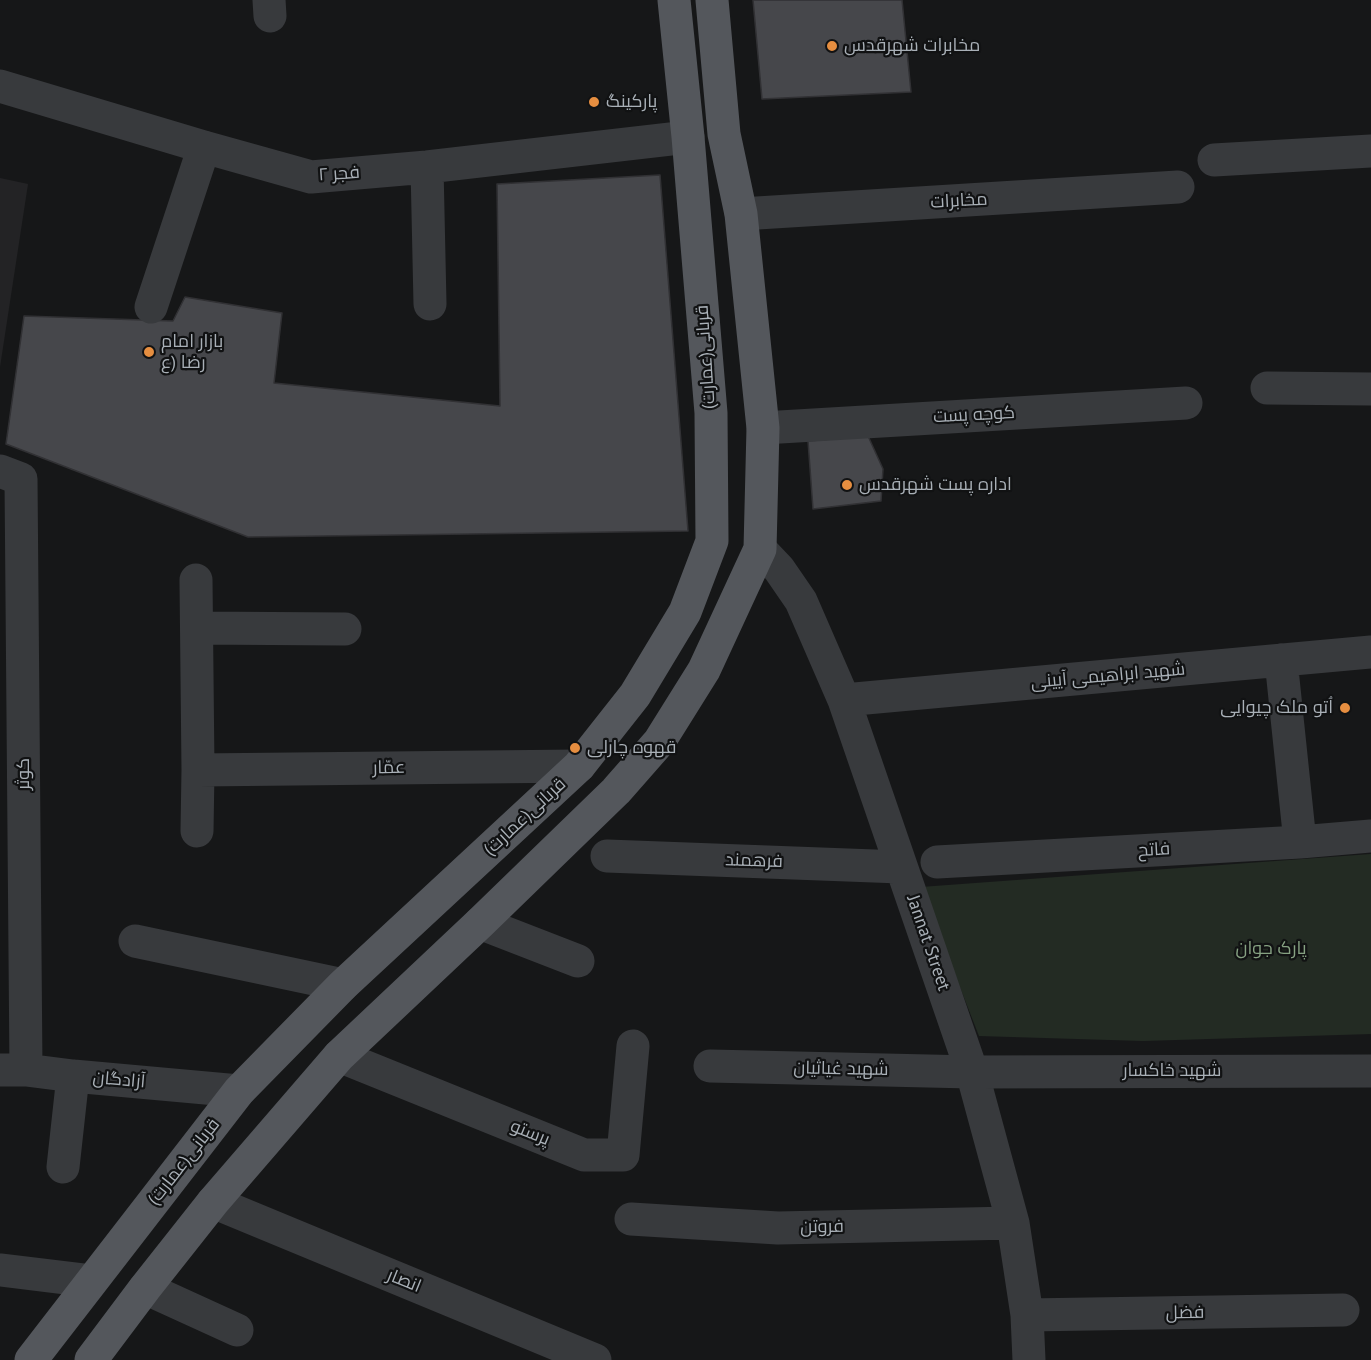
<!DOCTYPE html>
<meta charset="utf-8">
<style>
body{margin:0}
canvas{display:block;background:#161718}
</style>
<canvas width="1371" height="1360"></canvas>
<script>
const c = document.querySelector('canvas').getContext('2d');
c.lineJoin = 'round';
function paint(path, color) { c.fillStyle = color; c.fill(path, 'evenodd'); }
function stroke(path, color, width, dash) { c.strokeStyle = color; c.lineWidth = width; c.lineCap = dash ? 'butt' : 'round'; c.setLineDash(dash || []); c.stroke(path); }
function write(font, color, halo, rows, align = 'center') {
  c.font = font + ' "PT Sans",Cairo,sans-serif'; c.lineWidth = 4.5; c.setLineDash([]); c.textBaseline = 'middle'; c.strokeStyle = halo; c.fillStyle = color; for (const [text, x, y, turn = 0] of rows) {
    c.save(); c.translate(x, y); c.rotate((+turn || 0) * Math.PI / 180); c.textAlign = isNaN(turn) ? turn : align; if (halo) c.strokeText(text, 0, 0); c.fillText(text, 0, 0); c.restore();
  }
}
paint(new Path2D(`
 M0,178L28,184L0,367Z`), '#232325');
paint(new Path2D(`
 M1371,854V1034L1143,1041L979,1036L921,887Z`), '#232b23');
const building = new Path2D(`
 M753,0H902L911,92L762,99Z
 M660,175L688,531L248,537L6,444L24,316L173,321L185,297L282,313L274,383L500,406L497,184Z
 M868,436L883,469L881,501L813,509L808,441Z`);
paint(building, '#46474b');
stroke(building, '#313134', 1.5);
stroke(new Path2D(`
 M269,0L270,16
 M0,86L204,147L311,177L427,167L688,137
 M1214,160L1371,151
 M427,167L430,304
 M741,214L1178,187
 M151,307L204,147
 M1267,388L1371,389
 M763,428L1186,403
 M0,471L21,479L26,1070
 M760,549L779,569L801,601L844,700L972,1072L1013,1223L1027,1315L1029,1360
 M196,580L198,770L197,831
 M197,628L345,629
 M1281,660L1300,842
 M844,700L1371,652
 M198,770L579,766
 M607,856L901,867
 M937,862L1300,842L1371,836
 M480,923L578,961
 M135,941L343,985
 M339,1056L584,1155H623L633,1046
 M710,1066L972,1072L1371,1071
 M0,1070H26L73,1076L239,1091
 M63,1167L73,1076
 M213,1202L595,1360
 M631,1219L778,1228L1013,1223
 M0,1270L91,1281
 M145,1288L237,1330
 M1027,1315L1343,1310`), '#383a3d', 33);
stroke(new Path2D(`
 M31,1360L239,1091L343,985L579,766L635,695L685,612L712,541L711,413L688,137L674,0
 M91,1360L145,1288L213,1202L339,1056L480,923L616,791L659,742L704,670L760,549L763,428L741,214L724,134L712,0`), '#54575c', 33);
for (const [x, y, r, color] of [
 [832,46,6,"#e68e40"],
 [594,102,6,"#e68e40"],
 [149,352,6,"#e68e40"],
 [847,485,6,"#e68e40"],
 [1345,708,6,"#e68e40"],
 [575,748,6,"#e68e40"]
]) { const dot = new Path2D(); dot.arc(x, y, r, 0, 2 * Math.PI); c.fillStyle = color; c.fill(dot); stroke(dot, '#111213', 2); }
write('18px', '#a9b0b7', '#111213', [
 ["مخابرات شهرقدس",844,46],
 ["پارکینگ",606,102],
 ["بازار امام",161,342],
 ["رضا (ع",161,363],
 ["اداره پست شهرقدس",859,485],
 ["اُتو ملک چیوایی",1333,708,"right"],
 ["قهوه چارلی",587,748]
], 'left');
write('18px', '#a9b0b7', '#111213', [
 ["فجر ۲",339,174,-4],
 ["مخابرات",959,201,-3],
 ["(عمارت)قربانی",706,357,-94],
 ["کوچه پست",974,415,-3],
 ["شهید ابراهیمی آیینی",1108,676,-5],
 ["عمّار",389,768,-1],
 ["کوثر",24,774,-90],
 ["(عمارت)قربانی",525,817,-43],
 ["فاتح",1154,850,-3],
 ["فرهمند",754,861,2],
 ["Jannat Street",928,943,71],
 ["شهید غیاثیان",841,1069,1],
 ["شهید خاکسار",1172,1071],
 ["آزادگان",119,1080,5],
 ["پرستو",530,1133,22],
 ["(عمارت)قربانی",184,1162,-52],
 ["فروتن",822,1227,-1],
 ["انصار",404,1281,22],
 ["فضل",1185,1313,-1]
]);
write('18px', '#86a182', '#111213', [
 ["پارک جوان",1271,949]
]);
</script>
